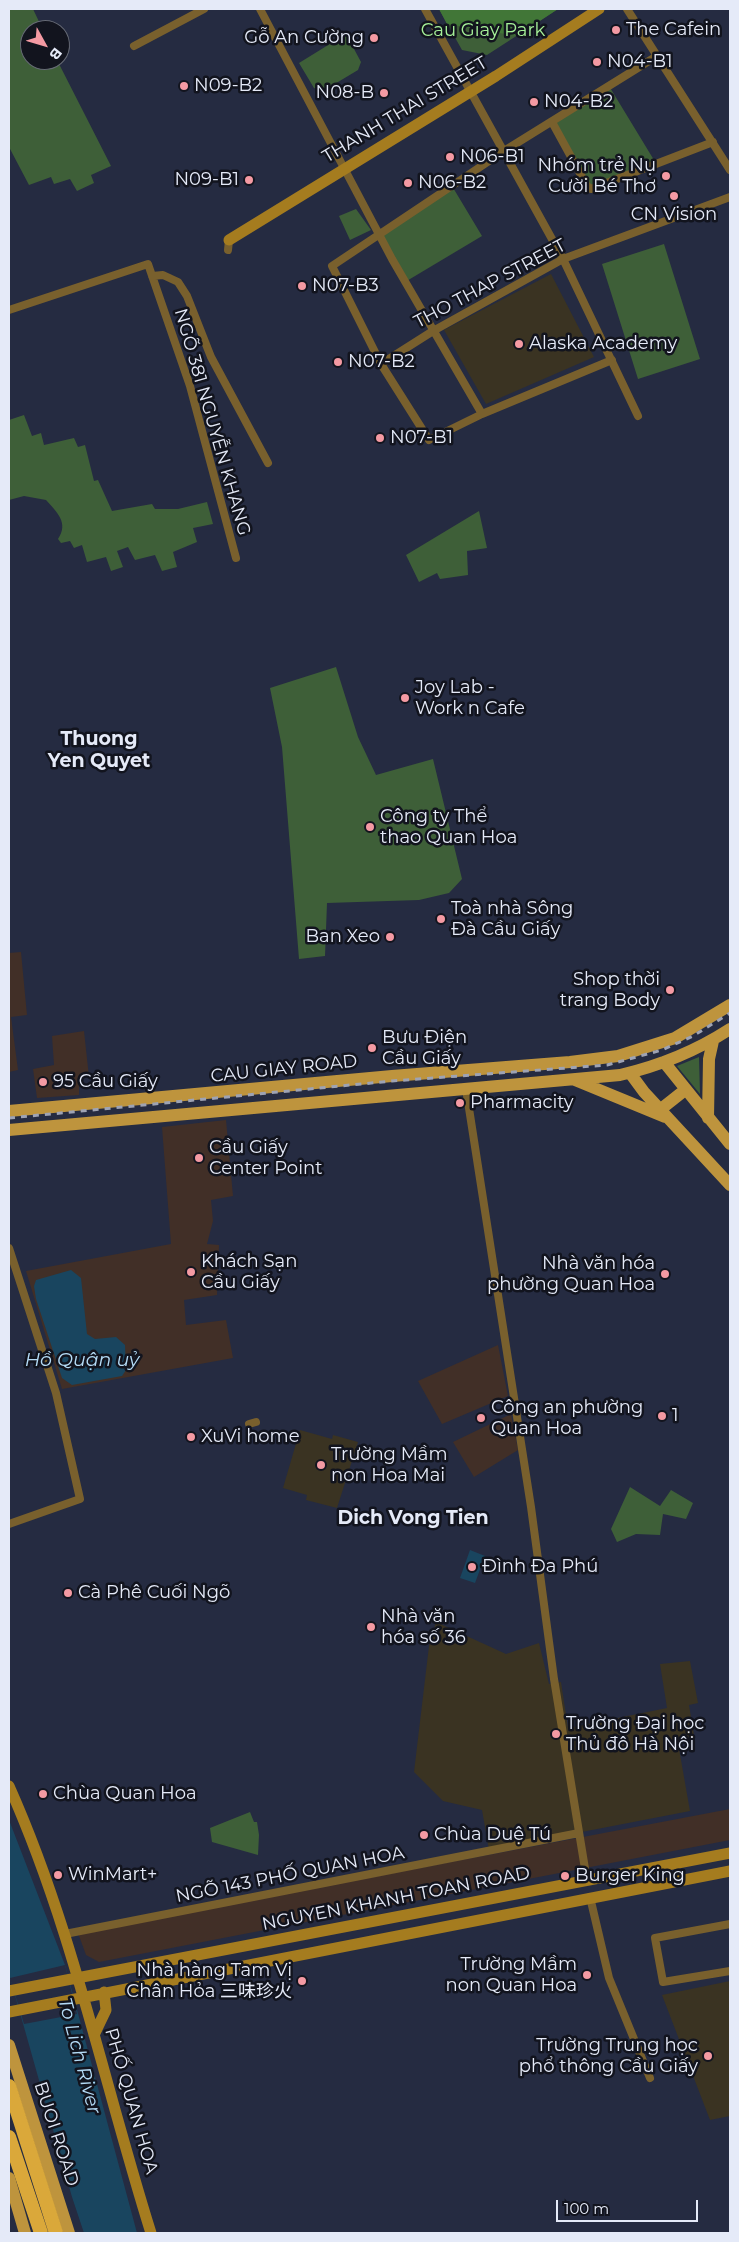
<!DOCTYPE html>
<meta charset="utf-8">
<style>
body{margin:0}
#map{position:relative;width:739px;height:2242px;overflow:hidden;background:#252b41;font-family:Montserrat,sans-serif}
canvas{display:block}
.frame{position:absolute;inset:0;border:10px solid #e5eaf8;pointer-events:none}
.north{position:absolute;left:20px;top:20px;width:50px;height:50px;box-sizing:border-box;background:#12141e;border:1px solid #666a75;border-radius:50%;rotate:129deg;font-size:14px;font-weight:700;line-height:20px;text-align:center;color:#e5eaf8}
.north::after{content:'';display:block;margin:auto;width:18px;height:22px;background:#f49aa3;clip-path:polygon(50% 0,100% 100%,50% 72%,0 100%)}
.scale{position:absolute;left:556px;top:2200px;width:142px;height:22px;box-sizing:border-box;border:2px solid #e5eaf8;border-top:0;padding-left:6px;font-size:15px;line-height:18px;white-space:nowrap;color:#e5eaf8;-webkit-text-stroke:4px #12141e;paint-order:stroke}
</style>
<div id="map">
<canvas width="739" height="2242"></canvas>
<div class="frame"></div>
<div class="north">B</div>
<div class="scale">100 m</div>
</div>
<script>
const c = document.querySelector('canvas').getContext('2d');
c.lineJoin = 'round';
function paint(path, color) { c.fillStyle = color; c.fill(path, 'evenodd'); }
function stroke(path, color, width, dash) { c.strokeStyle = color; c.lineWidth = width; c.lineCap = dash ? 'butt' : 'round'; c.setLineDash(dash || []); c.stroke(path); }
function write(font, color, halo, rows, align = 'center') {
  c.font = font + ' Montserrat,"Noto Sans SC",sans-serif'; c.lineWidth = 5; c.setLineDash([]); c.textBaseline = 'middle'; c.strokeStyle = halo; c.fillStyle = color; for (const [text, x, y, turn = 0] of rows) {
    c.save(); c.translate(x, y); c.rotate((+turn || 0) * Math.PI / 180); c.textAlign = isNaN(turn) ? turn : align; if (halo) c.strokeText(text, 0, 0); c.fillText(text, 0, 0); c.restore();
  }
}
paint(new Path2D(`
 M21,952L27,1015L11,1017L18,1070L9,1072V953Z
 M84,1031L89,1077H79V1095L37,1098L33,1069L54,1065L52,1036Z
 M226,1120L233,1196L211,1200L213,1221L207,1244L219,1245L217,1295L184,1300L186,1325L226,1320L233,1358L62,1389L26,1271L171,1244L162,1127Z
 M498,1345L508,1396L442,1424L418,1381Z
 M511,1414L518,1450L474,1477L453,1442Z
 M730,1809V1840L99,1962L86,1955L78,1933Z`), '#412f27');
paint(new Path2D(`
 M551,274L594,357L486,404L444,330Z
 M300,1430L332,1439L333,1435L358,1442L337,1508L306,1500L307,1495L283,1488Z
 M436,1622L506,1654L539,1643L549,1684L561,1682L568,1728L667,1708L660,1664L690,1661L698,1703L689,1705L695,1741L678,1743L690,1811L489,1850L482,1810L443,1801L414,1772L429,1646Z
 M730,1981V2116L710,2120L662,1995Z`), '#3a3322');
paint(new Path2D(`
 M9,9H33L43,30H30V60H57L111,166L91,175L94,183L77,191L70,179L54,184L51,177L29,185L9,147Z
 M439,9H558L487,55L462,50Z
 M346,34L361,62L358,70L323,91L314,88L299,63Z
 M609,86L657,165L591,189L552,122Z
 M452,186L482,236L405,282L380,233Z
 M356,209L371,230L350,240L339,216Z
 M664,244L700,359L638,379L602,264Z
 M24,415L32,436L41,433L44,445L74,438L78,447L85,445L94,481L98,480L112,511L152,504L155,509H178L207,502L213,524L193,528L197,542L173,552L177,567L162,571L155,555L135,560L128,547L117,551L123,567L111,571L106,557L87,562L82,545L74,548L70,541L61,543L58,539C69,523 57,512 46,500L24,496L9,500V420Z
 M479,511L487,548L467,551L468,575L440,579L437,573L419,582L406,555Z
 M336,667L358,737L376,775L433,759L462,879L449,893L419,900L327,903L325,956L299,959L282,747L270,688Z
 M699,1057L700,1094L677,1066Z
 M630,1487L660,1506L671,1490L693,1503L686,1519L663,1514L660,1535L636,1534L617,1542L611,1529Z
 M250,1812L254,1822H257L259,1835L258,1855L212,1842L210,1828Z`), '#3e5f38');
paint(new Path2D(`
 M439,9H558L517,36L447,24Z`), '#417637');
paint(new Path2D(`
 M71,1270L81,1278L87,1334L95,1339L116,1337L125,1345L126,1370L122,1376L72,1385L62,1378L36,1299L34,1286L36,1280Z
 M470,1550L485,1556L475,1583L460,1578Z
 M9,1820L65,1965L137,2233H84L72,2197L9,1974Z`), '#19455f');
paint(new Path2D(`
 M65,1965L77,2014L24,2024L10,1978Z`), '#252b41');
stroke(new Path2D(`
 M260,9L392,259L482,414
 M425,9L563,259L638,416
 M627,9L730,170
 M134,46L204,9
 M552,122L587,186L591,189L713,142
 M228,250L229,240
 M152,276L163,275L178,282L187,296L211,357L268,463
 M9,310L148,264L190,386L236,558
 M612,360L482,414L429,440L381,364L332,266L504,151L657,56
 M381,364L433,331L563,259L730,197
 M466,1089L531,1507L554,1679L587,1881
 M9,1248L56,1393L80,1499L9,1524
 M249,1424L256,1422
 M590,1897L609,1978L650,2078
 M730,1924L655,1938L663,1982L730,1971
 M65,1934L579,1833`), '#79602d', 8);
stroke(new Path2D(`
 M229,240L496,76L599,9
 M9,1786C73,1929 104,2084 151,2233
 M9,1991L730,1853
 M9,2012L730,1871
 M94,2035L106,2010L104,1992`), '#a57c1f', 11);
stroke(new Path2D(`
 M664,1062L730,1144
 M630,1073L644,1092L730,1185
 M575,1080L665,1117
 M661,1109L685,1090
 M9,1111L392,1076L570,1062L618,1056L675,1038L730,1005
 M708,1118L709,1059L713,1041
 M9,1130L620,1075C659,1066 696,1051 730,1029
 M9,2045L69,2233
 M9,2178L25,2233`), '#be943d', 12);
stroke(new Path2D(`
 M9,2086L56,2233
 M9,2137L41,2233`), '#daa83a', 14);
stroke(new Path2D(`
 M9,1118L392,1081L607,1065L662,1050L693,1036L730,1013`), '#9ea3b4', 3, [6, 6]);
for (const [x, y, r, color] of [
 [616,30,5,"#f49aa3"],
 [374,38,5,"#f49aa3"],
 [597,62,5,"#f49aa3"],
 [184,86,5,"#f49aa3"],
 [384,93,5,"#f49aa3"],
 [534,102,5,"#f49aa3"],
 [450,157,5,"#f49aa3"],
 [666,176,5,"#f49aa3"],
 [249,180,5,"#f49aa3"],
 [408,183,5,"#f49aa3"],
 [674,196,5,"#f49aa3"],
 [302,286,5,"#f49aa3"],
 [519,344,5,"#f49aa3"],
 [338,362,5,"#f49aa3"],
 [380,438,5,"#f49aa3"],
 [405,698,5,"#f49aa3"],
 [370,827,5,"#f49aa3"],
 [441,919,5,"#f49aa3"],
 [390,937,5,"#f49aa3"],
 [670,990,5,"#f49aa3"],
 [372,1048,5,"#f49aa3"],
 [43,1082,5,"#f49aa3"],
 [460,1103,5,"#f49aa3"],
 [199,1158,5,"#f49aa3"],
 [191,1272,5,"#f49aa3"],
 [665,1274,5,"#f49aa3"],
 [662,1416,5,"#f49aa3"],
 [481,1418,5,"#f49aa3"],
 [191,1437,5,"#f49aa3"],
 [321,1465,5,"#f49aa3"],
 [472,1567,5,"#f49aa3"],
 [68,1593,5,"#f49aa3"],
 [371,1627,5,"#f49aa3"],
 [556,1734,5,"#f49aa3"],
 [43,1794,5,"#f49aa3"],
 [424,1835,5,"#f49aa3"],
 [58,1875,5,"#f49aa3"],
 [565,1876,5,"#f49aa3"],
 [587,1975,5,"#f49aa3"],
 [302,1981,5,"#f49aa3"],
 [708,2056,5,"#f49aa3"]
]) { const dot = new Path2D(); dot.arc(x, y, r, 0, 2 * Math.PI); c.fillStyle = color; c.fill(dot); stroke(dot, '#12141e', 2); }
write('18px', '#e5eaf8', '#12141e', [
 ["The Cafein",626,30],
 ["Gỗ An Cường",364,38,"right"],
 ["N04-B1",607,62],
 ["N09-B2",194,86],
 ["N08-B",374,93,"right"],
 ["N04-B2",544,102],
 ["N06-B1",460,157],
 ["Nhóm trẻ Nụ",656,166,"right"],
 ["Cười Bé Thơ",656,187,"right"],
 ["N09-B1",239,180,"right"],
 ["N06-B2",418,183],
 ["CN Vision",674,215,"center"],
 ["N07-B3",312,286],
 ["Alaska Academy",529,344],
 ["N07-B2",348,362],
 ["N07-B1",390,438],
 ["Joy Lab -",415,688],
 ["Work n Cafe",415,709],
 ["Công ty Thể",380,817],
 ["thao Quan Hoa",380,838],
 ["Toà nhà Sông",451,909],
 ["Đà Cầu Giấy",451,930],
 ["Ban Xeo",380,937,"right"],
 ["Shop thời",660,980,"right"],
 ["trang Body",660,1001,"right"],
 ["Bưu Điện",382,1038],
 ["Cầu Giấy",382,1059],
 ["95 Cầu Giấy",53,1082],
 ["Pharmacity",470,1103],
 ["Cầu Giấy",209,1148],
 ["Center Point",209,1169],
 ["Khách Sạn",201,1262],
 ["Cầu Giấy",201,1283],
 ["Nhà văn hóa",655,1264,"right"],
 ["phường Quan Hoa",655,1285,"right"],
 ["Công an phường",491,1408],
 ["Quan Hoa",491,1429],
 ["1",672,1416],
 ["XuVi home",201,1437],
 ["Trường Mầm",331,1455],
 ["non Hoa Mai",331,1476],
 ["Đình Đa Phú",482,1567],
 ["Cà Phê Cuối Ngõ",78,1593],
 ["Nhà văn",381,1617],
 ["hóa số 36",381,1638],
 ["Trường Đại học",566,1724],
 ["Thủ đô Hà Nội",566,1745],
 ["Chùa Quan Hoa",53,1794],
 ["Chùa Duệ Tú",434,1835],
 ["WinMart+",68,1875],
 ["Burger King",575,1876],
 ["Trường Mầm",577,1965,"right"],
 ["non Quan Hoa",577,1986,"right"],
 ["Nhà hàng Tam Vị",292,1971,"right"],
 ["Chân Hỏa 三味珍火",292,1992,"right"],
 ["Trường Trung học",698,2046,"right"],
 ["phổ thông Cầu Giấy",698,2067,"right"]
], 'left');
write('18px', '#a6f199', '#12141e', [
 ["Cau Giay Park",483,31]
]);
write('18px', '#e5eaf8', '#12141e', [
 ["THANH THAI STREET",405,110,-31],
 ["THO THAP STREET",490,284,-28],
 ["NGÕ 381 NGUYỄN KHANG",212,422,74],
 ["CAU GIAY ROAD",284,1069,-6],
 ["NGÕ 143 PHỐ QUAN HOA",290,1875,-11],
 ["NGUYEN KHANH TOAN ROAD",396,1899,-11],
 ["PHỐ QUAN HOA",131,2101,74],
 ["BUOI ROAD",56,2134,72]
]);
write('bold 19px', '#e5eaf8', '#12141e', [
 ["Thuong",99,739],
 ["Yen Quyet",99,761],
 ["Dich Vong Tien",413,1518]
]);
write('italic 19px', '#b4dbf6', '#12141e', [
 ["Hồ Quận uỷ",82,1360],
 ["To Lich River",79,2056,75]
]);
</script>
